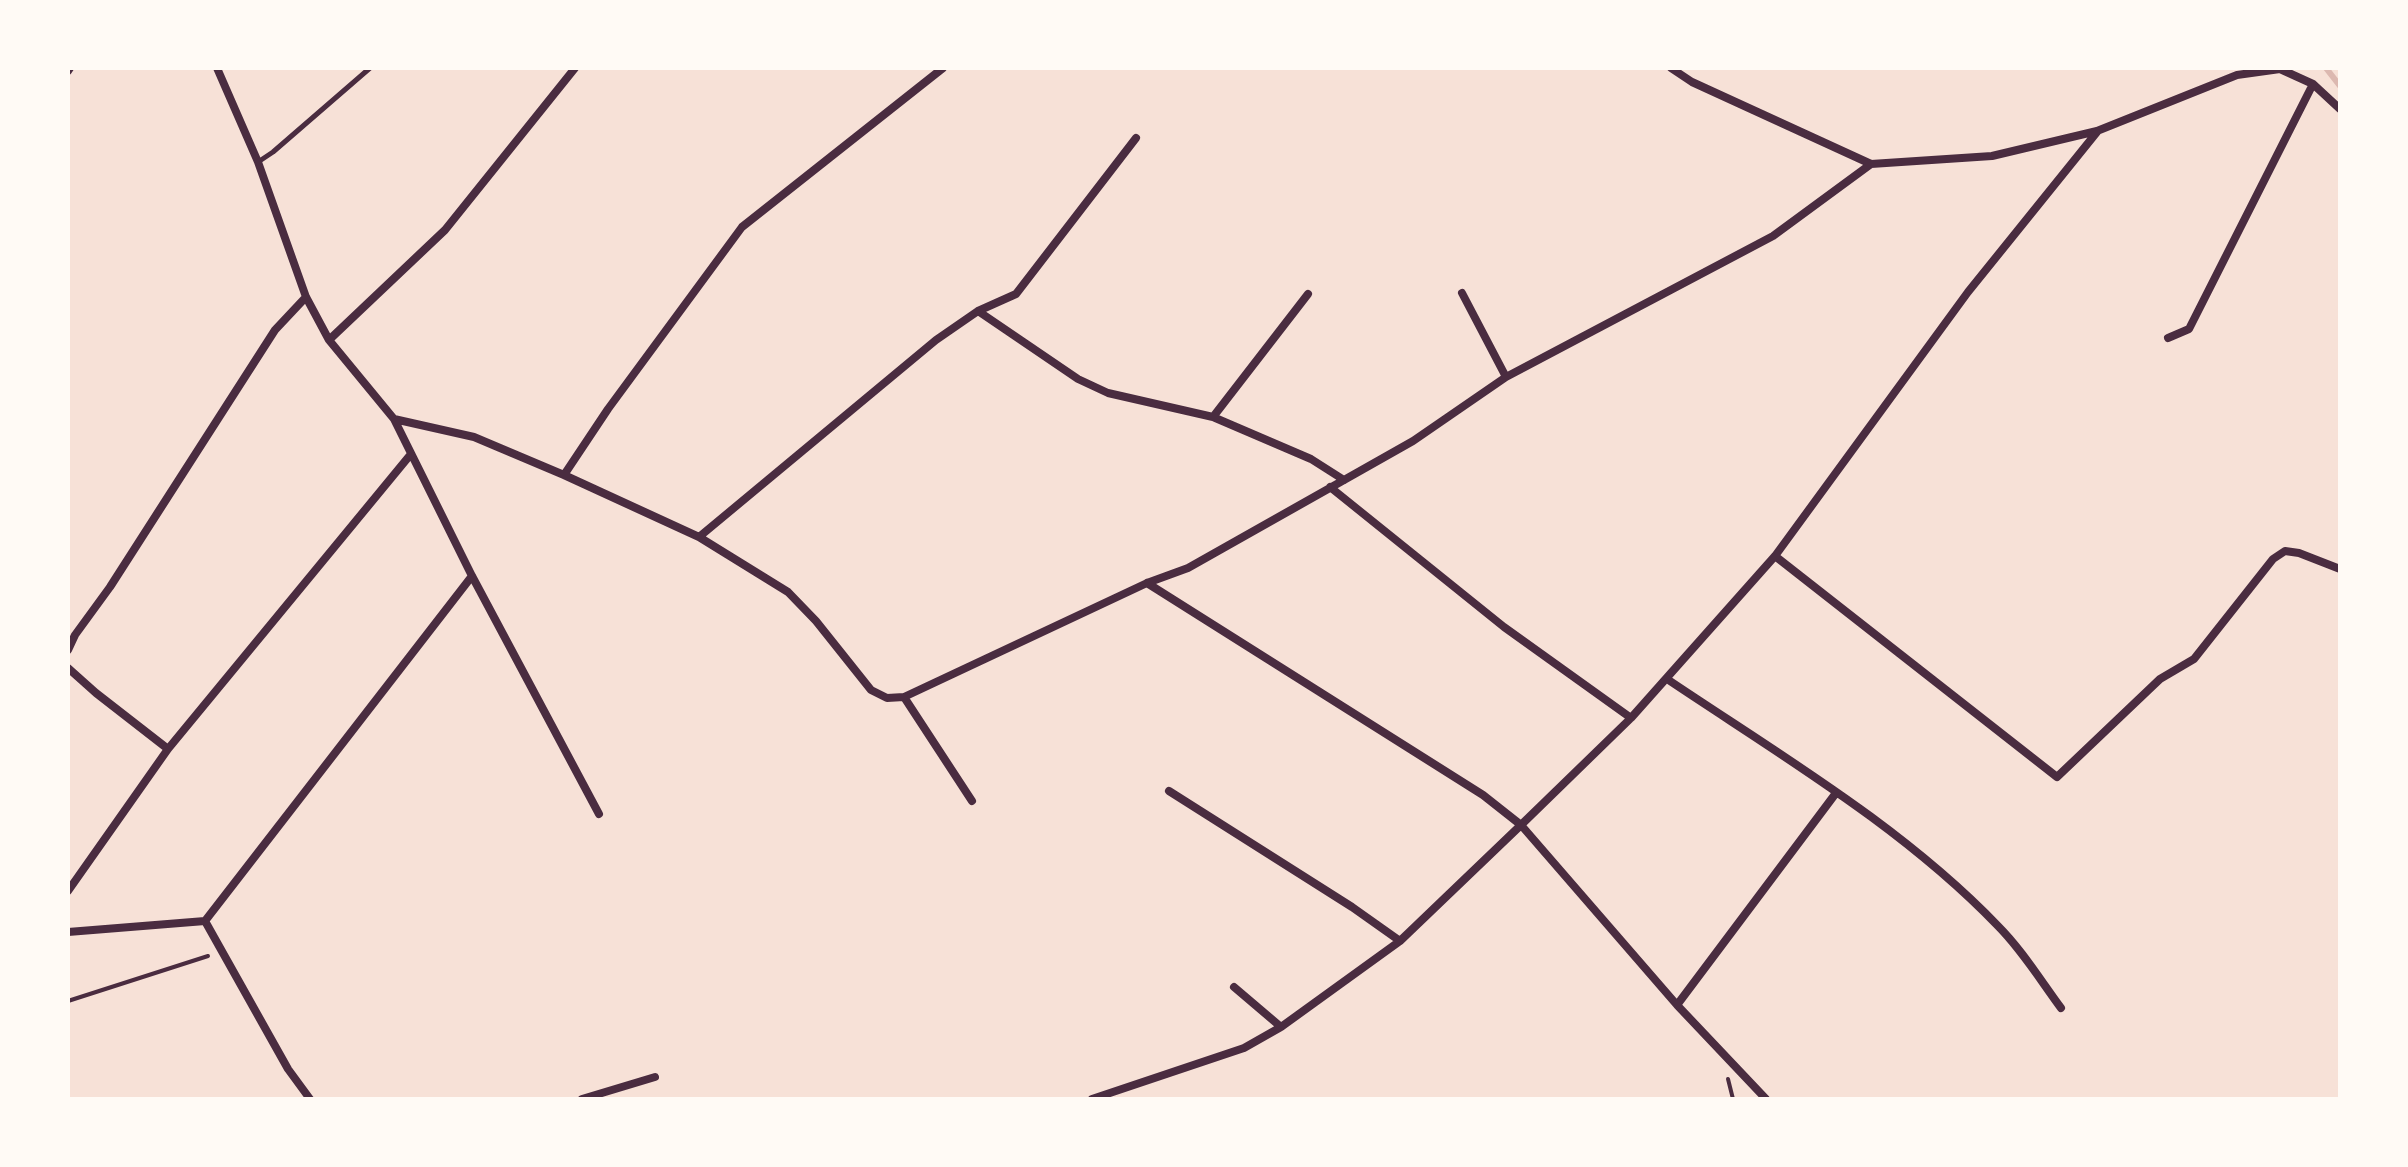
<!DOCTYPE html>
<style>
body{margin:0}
#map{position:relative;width:2408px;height:1167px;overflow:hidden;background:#f7e1d7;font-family:Inter,sans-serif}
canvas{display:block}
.frame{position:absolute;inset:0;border:70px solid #fffaf5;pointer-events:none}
</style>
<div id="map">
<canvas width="2408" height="1167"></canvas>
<div class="frame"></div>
</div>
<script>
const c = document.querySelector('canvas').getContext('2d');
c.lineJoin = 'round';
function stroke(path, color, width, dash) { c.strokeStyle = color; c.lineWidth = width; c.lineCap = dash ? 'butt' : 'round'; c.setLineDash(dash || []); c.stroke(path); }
stroke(new Path2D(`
 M2326,68L2340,86`), '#dcb8b0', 6);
stroke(new Path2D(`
 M68,1001L208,956
 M1728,1079L1733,1099`), '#4a2c40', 4);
stroke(new Path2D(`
 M258,162L273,152L370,68`), '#4a2c40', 5);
stroke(new Path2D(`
 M217,68L258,162L306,297L329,340L394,419L474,437L564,475L699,537L788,592L816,621L871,690L887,698L904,697L1147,583L1188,568L1344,480L1413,441L1506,377L1773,236L1871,164L1992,156L2097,131L2237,75L2280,69L2313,84L2340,109
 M1671,68L1692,82L1871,164
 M68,71L70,68
 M1462,293L1506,377
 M978,311L1078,379L1108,393L1213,417L1311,459L1344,480
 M2168,338L2189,329L2313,84
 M329,340L445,230L575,68
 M1213,417L1308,294
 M394,419L472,576L599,814
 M564,475L608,409L742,227L943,68
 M1330,487L1504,627L1631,718
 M699,537L936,340L978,311L1016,294L1136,138
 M1775,556L2057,777L2160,679L2194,659L2273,559L2285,551L2299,553L2340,569
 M1147,583L1483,795L1521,825L1677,1005L1766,1099
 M68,650L75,635L110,587L275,330L306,297
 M68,668L96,693L168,749
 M1667,679C1780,755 1903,827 1998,926C2022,950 2041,981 2061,1008
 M904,697L972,801
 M1169,791L1352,907L1400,941
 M68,891L168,749L411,454
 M205,921L472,576
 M205,921L288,1069L310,1099
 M68,932L205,921
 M1234,987L1281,1027
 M1677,1005L1836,793
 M582,1099L655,1077
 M1092,1099L1244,1048L1281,1027L1400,941L1521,825L1631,718L1775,556L1968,292L2097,132`), '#4a2c40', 8);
</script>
